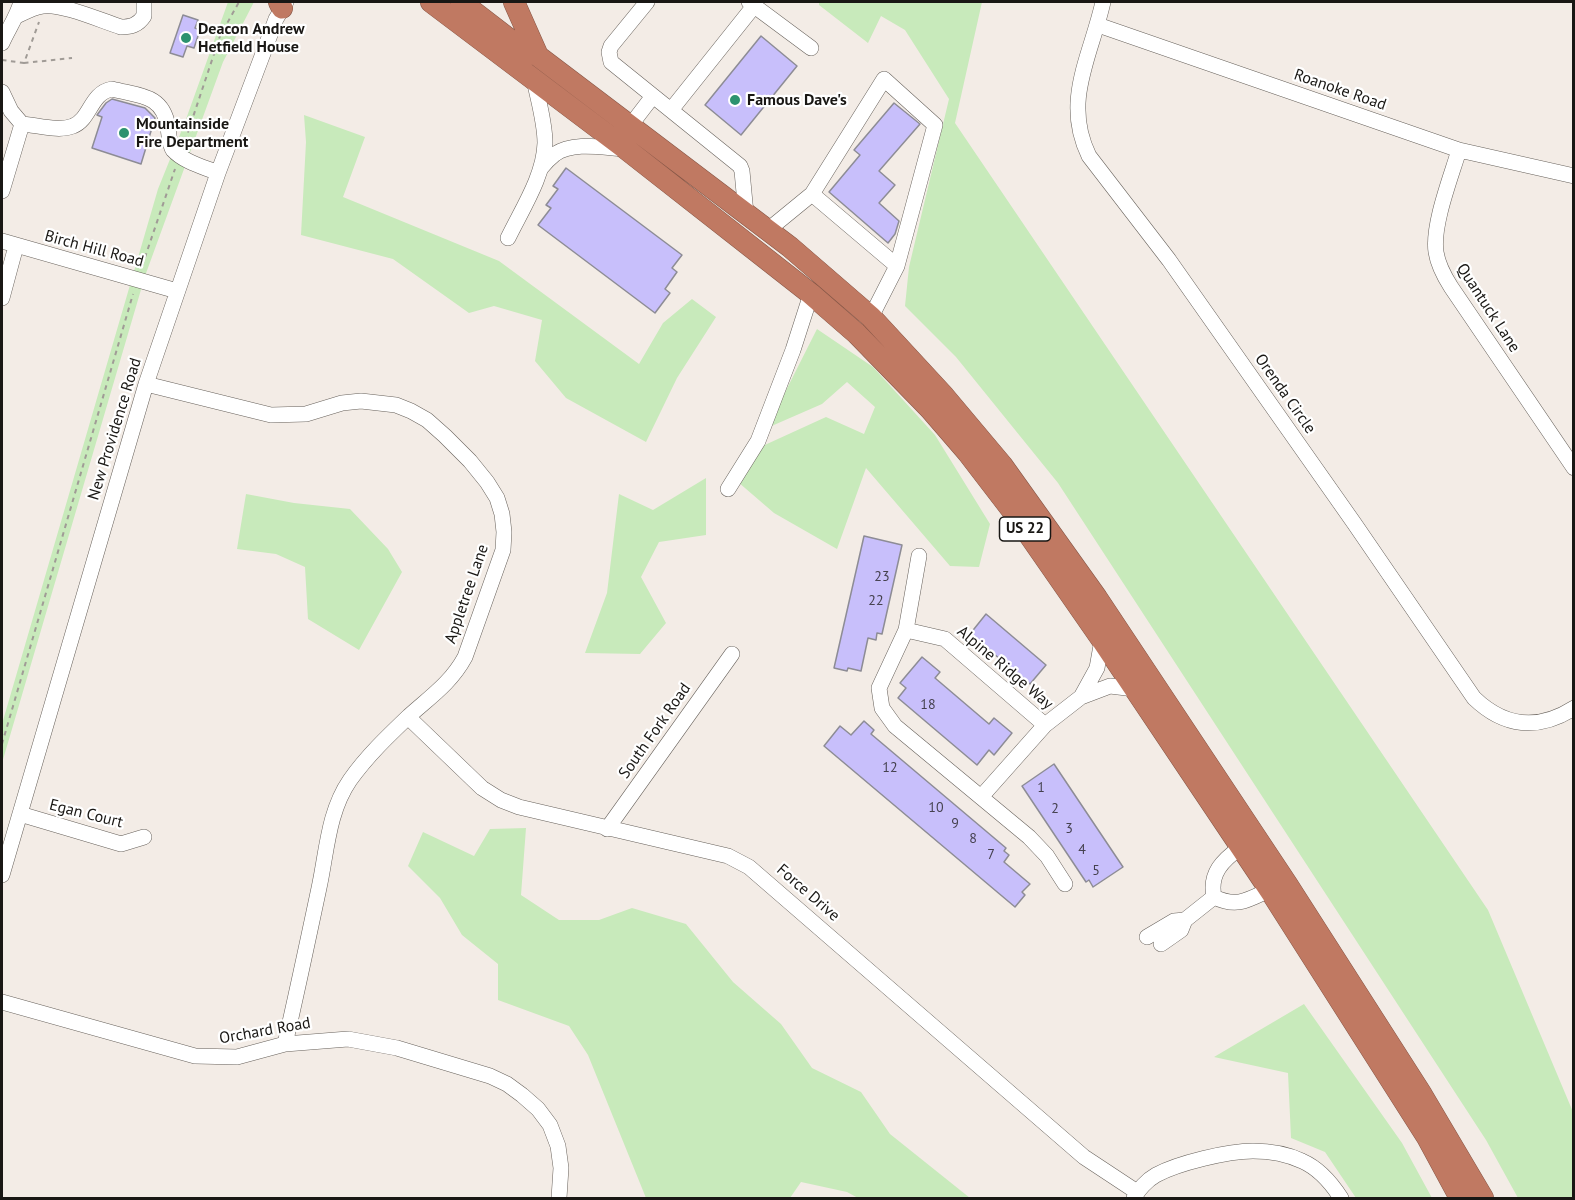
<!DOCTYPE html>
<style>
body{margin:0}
#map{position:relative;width:1575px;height:1200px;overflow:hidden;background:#f3ece6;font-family:"PT Sans",sans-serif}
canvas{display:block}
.frame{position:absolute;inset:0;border:3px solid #191714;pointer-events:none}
</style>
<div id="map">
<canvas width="1575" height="1200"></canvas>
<div class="frame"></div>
</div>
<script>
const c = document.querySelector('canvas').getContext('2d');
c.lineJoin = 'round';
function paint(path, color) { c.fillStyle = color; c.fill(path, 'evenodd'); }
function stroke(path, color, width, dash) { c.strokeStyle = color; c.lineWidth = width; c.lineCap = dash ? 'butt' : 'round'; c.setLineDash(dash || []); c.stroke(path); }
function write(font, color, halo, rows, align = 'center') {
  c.font = font + ' "PT Sans",sans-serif'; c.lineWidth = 4.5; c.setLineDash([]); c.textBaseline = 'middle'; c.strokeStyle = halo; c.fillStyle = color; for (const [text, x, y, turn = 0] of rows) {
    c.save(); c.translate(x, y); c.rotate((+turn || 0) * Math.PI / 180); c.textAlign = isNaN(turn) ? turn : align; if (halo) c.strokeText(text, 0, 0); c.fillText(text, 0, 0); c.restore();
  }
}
paint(new Path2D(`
 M228,2H254L223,62L145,276L2,763V724L158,189L185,122Z
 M819,2H982L955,123L1488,910L1573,1112V1198H1518L1486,1140L1058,483L956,357L905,306L909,267L949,99L905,30L881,16L868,43L819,5Z
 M304,115L365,137L343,197L499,261L639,364L663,323L692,299L716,317L677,378L646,442L566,398L535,361L542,320L494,306L469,313L393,259L301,235L306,142Z
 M817,329L873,367L935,435L990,524L979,567L950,566L866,468L837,549L774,513L738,482L756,449L826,417L864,434L875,407L847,382L822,404L767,428Z
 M706,478V535L659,542L641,577L666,623L640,654L585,653L607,593L619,494L653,510Z
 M246,494L294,503L350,509L388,549L402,572L359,650L308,619L305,567L276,554L237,549Z
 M526,828L521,895L559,920H599L632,908L686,924L733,982L781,1024L812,1068L861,1092L890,1134L970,1198H858L847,1192L801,1182L790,1198H646L588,1055L569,1026L498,1000V964L462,935L440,898L408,866L423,832L474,856L490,829Z
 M1304,1004L1402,1143L1432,1198H1356L1325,1152L1291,1138L1288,1073L1214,1057Z`), '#c8eabb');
const building = new Path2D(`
 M183,15L198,20L195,28L200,30L194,48L187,46L183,57L170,53Z
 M761,36L797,66L741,135L705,105Z
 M112,99L145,108L155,118L141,164L92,148L102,117L97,115L106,103Z
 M894,103L920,124L879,171L895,185L879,203L899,221L895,234L888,243L829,192L860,155L854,150Z
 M566,168L682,255L672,268L677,272L665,289L670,293L655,313L538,225L551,208L546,205L558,189L553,186Z
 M864,536L902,545L882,634L877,633L876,640L868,638L861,671L848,668L847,671L834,668Z
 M986,614L1046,665L1030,684L970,634Z
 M922,657L940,672L935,678L989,724L994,718L1012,733L994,755L989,750L977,765L898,698L906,688L900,683Z
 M864,721L874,730L871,734L1006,848L1004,851L1009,855L1004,862L1030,884L1022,892L1025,895L1015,907L824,746L840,726L851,735Z
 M1054,764L1123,867L1093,887L1089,880L1086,882L1022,786Z`);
paint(building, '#c8bffb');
stroke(building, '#8d8c95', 1.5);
const minor = new Path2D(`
 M647,2L611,46L609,52L611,62L740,166L742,171L746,214
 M749,2L811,48
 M1103,2C1091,56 1062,101 1089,156L1169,260L1354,523L1474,698C1504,727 1538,731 1574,708
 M17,16C25,12 34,7 43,6C61,3 102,21 121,27C131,27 138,25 144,16V2
 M1098,25L1459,150L1574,176
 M2,43C8,29 17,17 21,2
 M2,92L11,111L22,124C37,125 59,132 73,126C91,119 90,93 112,89C139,96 163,94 168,127C169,134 169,144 173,150C184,162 204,167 218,173
 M671,110L754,6
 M630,126L653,96
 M1459,150C1451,177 1432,225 1436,252C1438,265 1444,276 1451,287L1574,468
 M541,168C545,163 550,158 555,154C574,141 604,148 626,149
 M2,191L22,124
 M812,194L897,266L871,317
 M768,230L812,194L884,79L935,125L897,266
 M508,238C522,209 544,176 545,143C545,122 538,100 534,79
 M2,241L177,291
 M2,298L16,246
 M146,384L271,415L306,414L342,403L361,401L396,405L411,411L427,420L445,436L470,461L487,482L497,498L502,514L504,532L503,550L465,657C451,683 430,697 409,716C388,736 367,756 350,780C328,812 327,851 319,888C308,940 297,992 285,1044
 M728,489L758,441L793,350L811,294
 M919,556L906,630L879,688L882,708L895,726L1029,837L1047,856L1065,884
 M906,630L945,639L1045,725
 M1081,697L1097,668L1102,640
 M408,717L482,788L501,800L519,807L728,856L749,867L1084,1157L1137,1192
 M981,797L1045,725L1081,697L1110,686L1135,689
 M20,814L121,844L144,837
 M607,829L732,654
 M2,875L146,384L218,173L276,19L286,2
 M1214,897C1237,908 1248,900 1269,890
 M1147,937L1174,921L1185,920L1214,897C1209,873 1223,860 1241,847
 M1161,944L1181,930L1185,920
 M2,1002L195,1056L237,1057L285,1044L348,1039L397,1048L490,1076L507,1084L522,1095L538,1109L550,1125L558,1146L561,1168L559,1198
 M1134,1198C1138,1190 1147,1180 1156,1175C1178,1163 1228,1151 1253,1151C1270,1151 1287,1154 1302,1161C1318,1168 1332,1184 1341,1198`);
const highway = new Path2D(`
 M279,2L282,8
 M431,2L626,149L811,294L857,334L930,409L968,453L1011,509L1102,640L1273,895L1427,1137L1460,1198
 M461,2L522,49L538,56L790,247L871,317L944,396L1002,465L1097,598L1287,884L1422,1095L1483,1198
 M514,2L538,56`);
stroke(minor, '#68625c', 16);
stroke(highway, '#865747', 22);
stroke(new Path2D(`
 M2,60L24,63L39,22
 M24,63L72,58
 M185,141L220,36L239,2
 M142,266L175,169
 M2,744L133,294`), '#a09b96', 2, [4.5, 4.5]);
stroke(minor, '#fff', 15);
stroke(highway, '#c07962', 21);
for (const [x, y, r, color] of [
 [186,38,6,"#2c926f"],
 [735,100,6,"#2c926f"],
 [124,133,6,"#2c926f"]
]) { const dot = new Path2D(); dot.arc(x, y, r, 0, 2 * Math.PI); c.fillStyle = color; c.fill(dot); stroke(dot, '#fff', 2); }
write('14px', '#45414e', null, [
 ["23",882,577],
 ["22",876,601],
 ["18",928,705],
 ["12",890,768],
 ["1",1041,788],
 ["10",936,808],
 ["2",1055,809],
 ["9",955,824],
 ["3",1069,829],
 ["8",973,839],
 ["4",1082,850],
 ["7",991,855],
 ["5",1096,871]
]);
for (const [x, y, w] of [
 [1025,529,51]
]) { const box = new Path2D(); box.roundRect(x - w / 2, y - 12, w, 24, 4.5); c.fillStyle = '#fff'; c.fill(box); stroke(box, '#191714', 1.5); }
write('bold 15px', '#191714', null, [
 ["US 22",1025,529]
]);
write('bold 16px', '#191714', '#fff', [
 ["Deacon Andrew",198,29],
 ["Hetfield House",198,47],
 ["Famous Dave's",747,100],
 ["Mountainside",136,124],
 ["Fire Department",136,142]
], 'left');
write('16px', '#191714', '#fff', [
 ["Roanoke Road",1340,90,19],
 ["Birch Hill Road",94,249,15],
 ["Quantuck Lane",1488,308,57],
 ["Orenda Circle",1285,394,55],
 ["New Providence Road",115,429,-73],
 ["Appletree Lane",467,594,-71],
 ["Alpine Ridge Way",1005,668,40],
 ["South Fork Road",655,731,-55],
 ["Egan Court",86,814,14],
 ["Force Drive",808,893,41],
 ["Orchard Road",265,1031,-10]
]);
</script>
